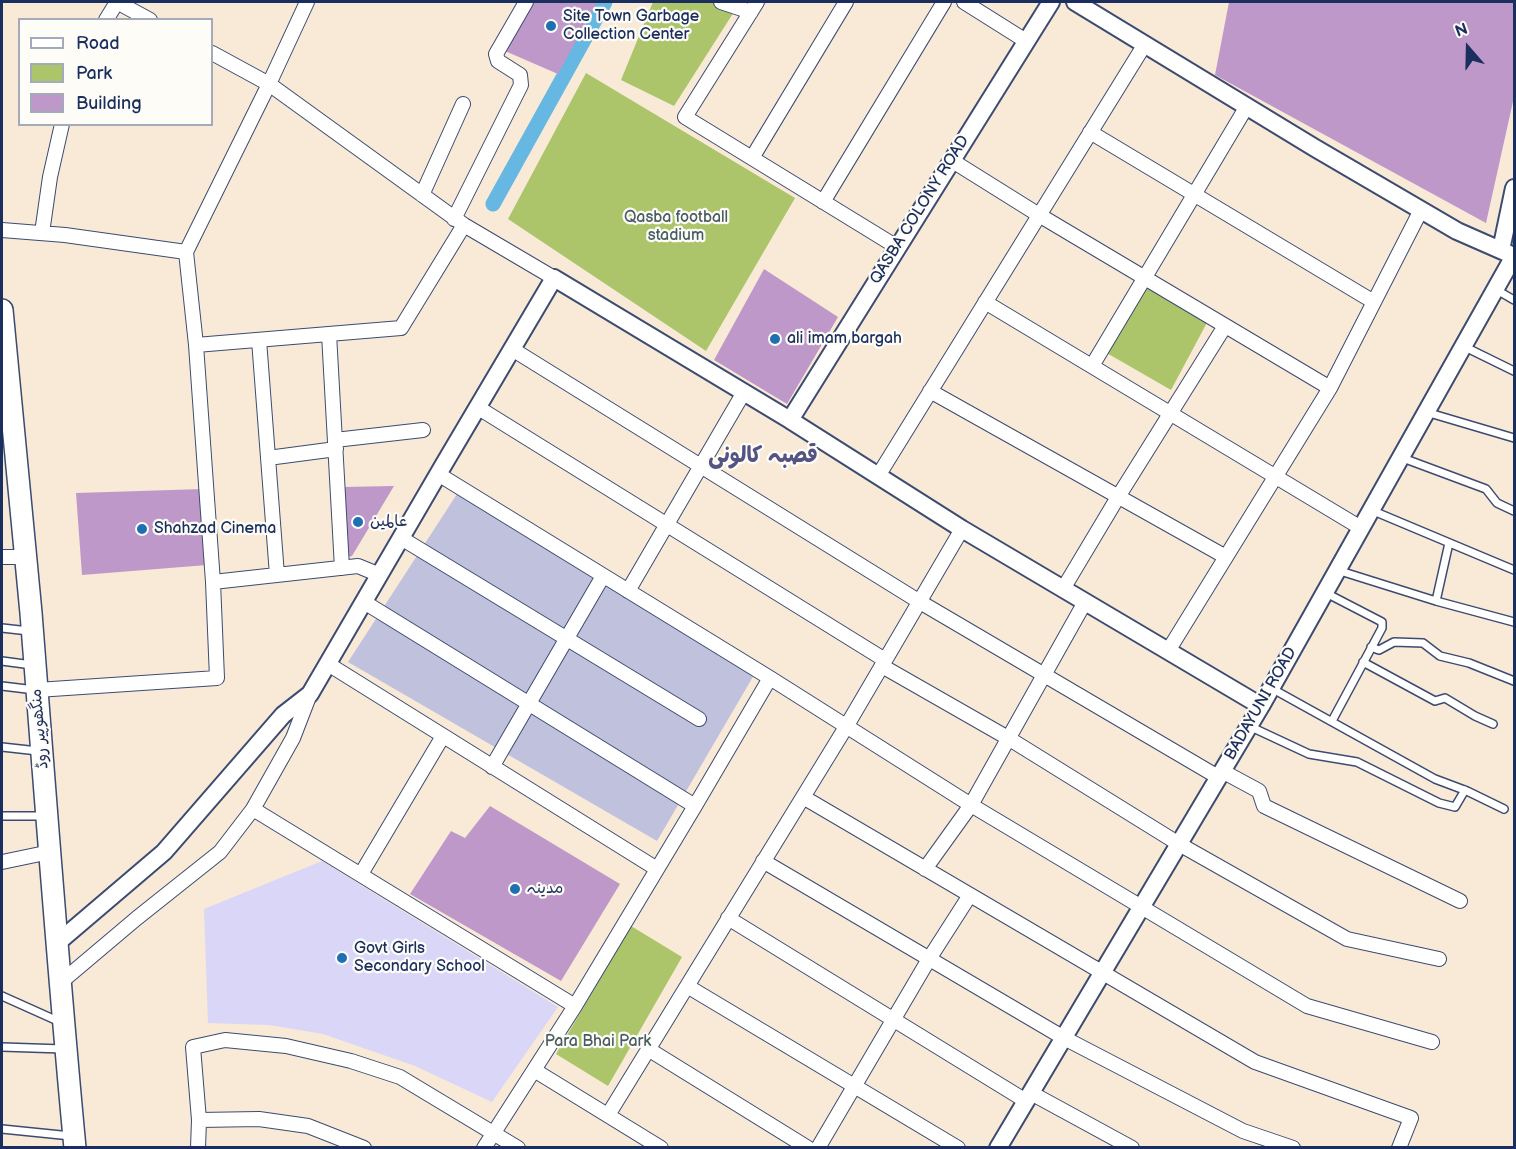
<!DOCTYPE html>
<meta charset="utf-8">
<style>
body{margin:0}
#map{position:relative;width:1516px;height:1149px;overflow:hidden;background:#f8ead7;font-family:"Balsamiq Sans",sans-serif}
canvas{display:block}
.frame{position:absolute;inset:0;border:3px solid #1b2f5e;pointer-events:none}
.legend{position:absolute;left:18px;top:18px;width:195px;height:108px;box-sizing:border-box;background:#fdfcf7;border:2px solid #a3aaba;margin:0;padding:8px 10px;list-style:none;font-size:18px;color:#1b2f5e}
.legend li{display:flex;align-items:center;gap:12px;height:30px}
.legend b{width:30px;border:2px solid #a3aaba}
.north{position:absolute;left:1438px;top:18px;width:60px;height:60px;-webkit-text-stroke:4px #fdfcf7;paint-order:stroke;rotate:340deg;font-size:16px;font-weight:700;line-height:24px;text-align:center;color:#1b2f5e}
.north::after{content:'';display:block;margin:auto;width:21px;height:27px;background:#1b2f5e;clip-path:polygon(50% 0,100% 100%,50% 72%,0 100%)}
</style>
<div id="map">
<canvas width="1516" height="1149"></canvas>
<div class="frame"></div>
<ul class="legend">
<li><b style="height:8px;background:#fff"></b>Road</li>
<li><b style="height:16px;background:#acc56b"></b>Park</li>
<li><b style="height:16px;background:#bf98ca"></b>Building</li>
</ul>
<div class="north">N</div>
</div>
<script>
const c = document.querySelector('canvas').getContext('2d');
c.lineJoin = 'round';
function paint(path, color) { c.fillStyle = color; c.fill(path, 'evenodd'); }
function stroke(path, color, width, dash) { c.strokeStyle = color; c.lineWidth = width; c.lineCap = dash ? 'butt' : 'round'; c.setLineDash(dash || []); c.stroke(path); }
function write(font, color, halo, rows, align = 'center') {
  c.font = font + ' "Balsamiq Sans","Playpen Sans Arabic",sans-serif'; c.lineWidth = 4.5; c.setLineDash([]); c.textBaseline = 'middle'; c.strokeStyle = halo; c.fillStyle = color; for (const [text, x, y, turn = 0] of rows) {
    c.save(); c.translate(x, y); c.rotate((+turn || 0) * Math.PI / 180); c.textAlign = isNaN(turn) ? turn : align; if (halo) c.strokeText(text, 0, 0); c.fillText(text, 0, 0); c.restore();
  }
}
paint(new Path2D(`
 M322,861L558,1007L492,1102L415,1066L323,1034L269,1025L208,1023L204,909Z`), '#dad6f7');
paint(new Path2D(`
 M457,494L754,675L657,841L348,662Z`), '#c0c2dd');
paint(new Path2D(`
 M653,2H732L739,4L674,106L621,80Z
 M586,73L795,198L706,351L508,219Z
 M1148,284L1210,317L1171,390L1105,352Z
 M631,926L682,957L608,1086L556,1054Z`), '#acc56b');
stroke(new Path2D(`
 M493,204L605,2`), '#66b7e1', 15);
paint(new Path2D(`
 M533,2H597L558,74L505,51Z
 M1229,2H1514V97L1486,223L1215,75Z
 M764,269L838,317L787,404L714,360Z
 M394,486L352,556L345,558L343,487Z
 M203,489L207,565L82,575L76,493Z
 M490,806L620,884L561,981L410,894L451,831L465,838Z`), '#bf98ca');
const service = new Path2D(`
 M1495,289L1514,300
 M1463,346L1514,371
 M1426,412L1514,438
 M1400,457L1486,489L1497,503L1514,511
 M1371,510L1514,570
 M1337,570L1436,601L1514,622
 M1326,593L1382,622V628L1332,721
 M1436,601L1449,543
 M2,628L29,631
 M1371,647L1379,650L1394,642L1423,643L1440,656L1469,663L1514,681
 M2,661L32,665
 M1363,662L1435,701L1445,698L1475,716L1493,724
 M2,686L35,690
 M1271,688L1435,779L1467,791L1504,809
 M1249,726L1309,754L1357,762L1439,803L1455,807L1465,790
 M2,747L38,751
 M2,816H44
 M2,996L60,1022
 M2,1047L63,1049
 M2,1129L71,1136`);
const minor = new Path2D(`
 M117,2L150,20
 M721,2L751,12
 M757,2L685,117L897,247
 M964,2L1026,41
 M106,20L117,2
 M212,53L269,84L464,225L554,278
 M1090,132L1374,302
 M752,158L846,2
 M951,160L1039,215L1330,388
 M422,195L463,104
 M823,202L944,2
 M454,219L521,85L520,75L498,61L496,54L526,2
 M2,230L65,235L186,252
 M42,233L50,177L62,124
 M985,302L1361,528
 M329,334L342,568
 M259,340L277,575
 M196,345L401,328L464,225
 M512,349L920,602L1218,777
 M1092,366L1247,106
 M930,391L1226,557
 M477,407L885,660
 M335,440L423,430
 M268,458L336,449
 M438,474L770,678L971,805L1307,1006L1432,1042
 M878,476L1145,44
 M401,538L699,719
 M2,557H25
 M213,582L358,566L380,575
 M1063,589L1118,497L1225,326
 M628,591L744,392
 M364,602L695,806
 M1168,651L1330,388L1421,210
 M328,664L657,869
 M882,666L1008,738L1179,844L1347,939L1439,959
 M37,690L217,678L213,582L196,345L186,252L269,84L307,2
 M492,767L603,576
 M1222,771L1259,791L1264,806L1460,901
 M803,797L1255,1062L1411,1118L1399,1148
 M253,809L575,1006
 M763,861L1064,1038L1243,1131L1293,1148
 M2,862L50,852
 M925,869L971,805L1085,602
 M361,874L443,736
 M728,918L1026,1101
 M60,983L137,918L220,852L253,809L293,738L310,694
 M687,986L958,1148
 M648,1049L808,1148
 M534,1070L661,1148
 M1031,1093L1132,1148
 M608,1115L846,727L962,529
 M199,1120L259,1119L308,1126L364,1148
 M198,1148L199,1120L193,1047L225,1040L286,1046L351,1061L400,1077L518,1148
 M484,1148L575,1006L695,806L770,678
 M818,1148L929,959L970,895`);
const tertiary = new Path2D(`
 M1501,250L1514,188
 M790,420L1051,2
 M56,944L164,852L283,715L310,694L444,464L554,278L790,420L962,529L1261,706
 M998,1148L1261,706L1514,256L1457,231L1315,148L1075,2`);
const primary = new Path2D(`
 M2,310C11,411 22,512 31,613C45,791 58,970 75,1148`);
stroke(service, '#3c4b70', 10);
stroke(minor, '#3c4b70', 16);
stroke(tertiary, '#3c4b70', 20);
stroke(primary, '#3c4b70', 24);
stroke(service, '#fff', 7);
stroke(minor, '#fff', 14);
stroke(tertiary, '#fff', 16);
stroke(primary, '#fff', 21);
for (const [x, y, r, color] of [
 [551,26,6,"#1f6fb2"],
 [775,339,6,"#1f6fb2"],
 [358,522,6,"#1f6fb2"],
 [142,529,6,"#1f6fb2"],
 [515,889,6,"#1f6fb2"],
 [342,958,6,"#1f6fb2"]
]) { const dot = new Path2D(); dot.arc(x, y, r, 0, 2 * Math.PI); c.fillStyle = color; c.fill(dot); stroke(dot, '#fdfcf7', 2); }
write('16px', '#1b2f5e', '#fdfcf7', [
 ["Site Town Garbage",563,17],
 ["Collection Center",563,35],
 ["ali imam bargah",787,339],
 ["عالمین",370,522],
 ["Shahzad Cinema",154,529],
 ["مدینہ",527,889],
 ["Govt Girls",354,949],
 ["Secondary School",354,967]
], 'left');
write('16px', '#1b2f5e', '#fdfcf7', [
 ["QASBA COLONY ROAD",920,210,-58],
 ["BADAYUNI ROAD",1261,704,-60],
 ["منگھوپیر روڈ",40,729,-95]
]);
write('16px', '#465c62', '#fdfcf7', [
 ["Qasba football",676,218],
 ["stadium",676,236],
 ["Para Bhai Park",598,1042]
]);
write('bold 22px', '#545484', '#fdfcf7', [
 ["قصبہ کالونی",763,456]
]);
</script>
